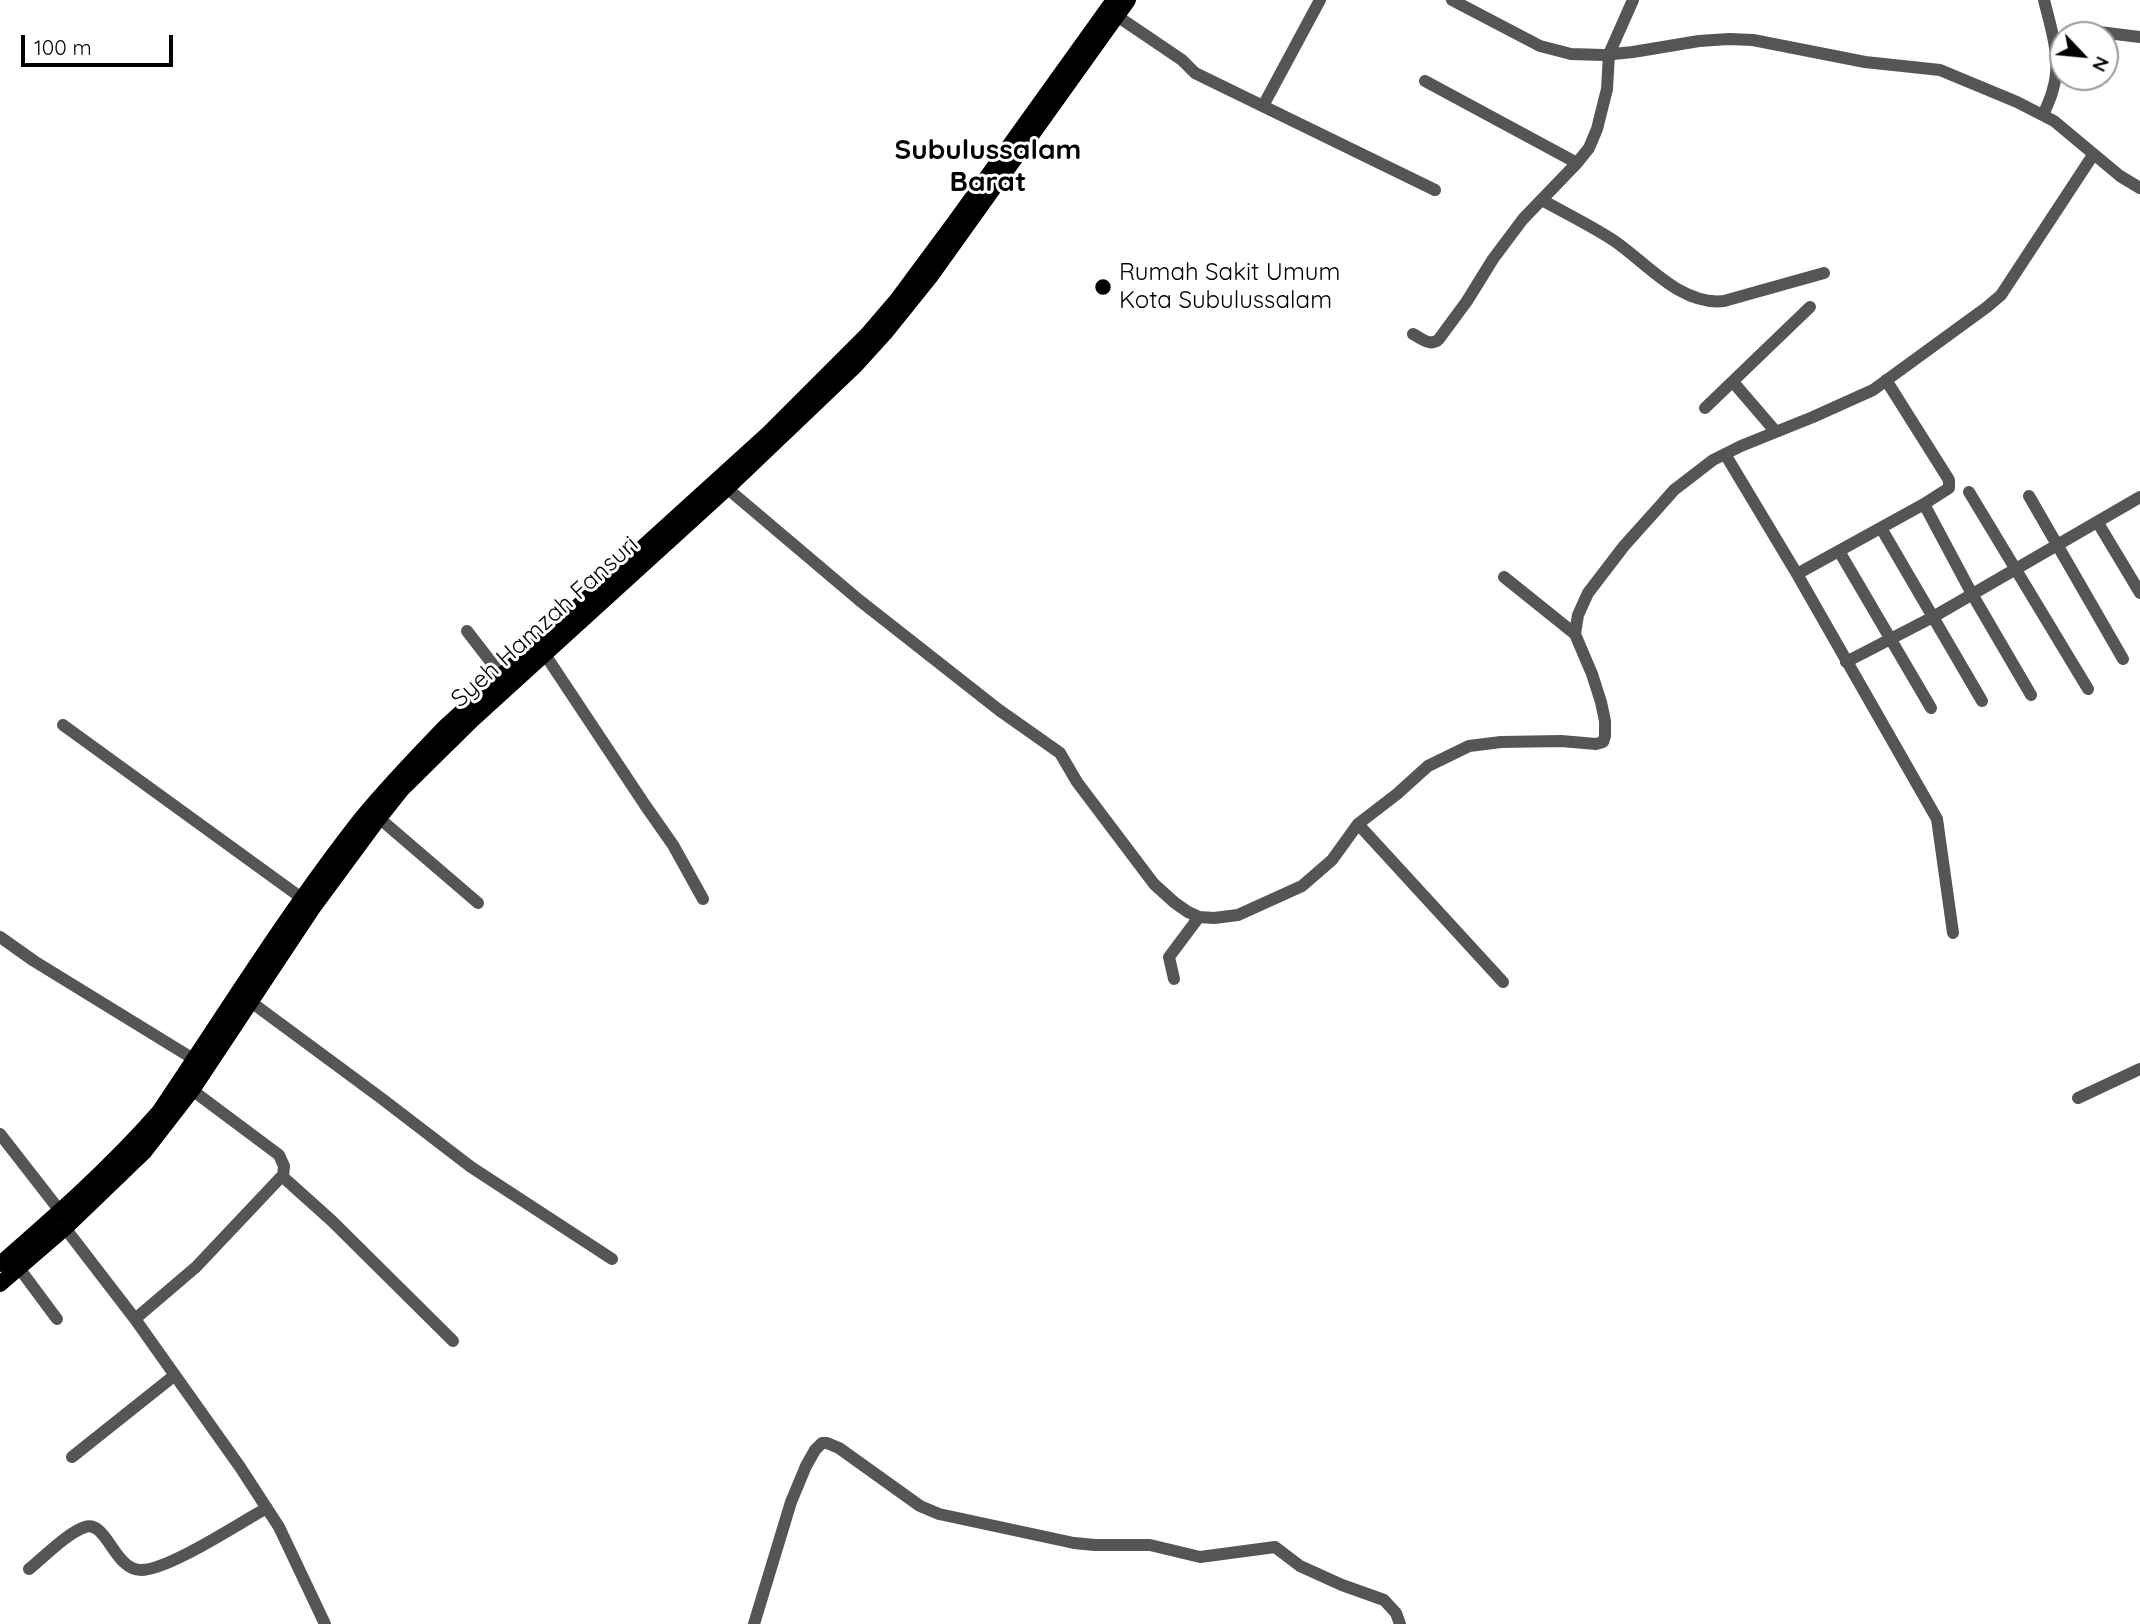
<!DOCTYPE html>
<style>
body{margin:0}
#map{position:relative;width:2140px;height:1624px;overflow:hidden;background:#fff;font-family:Quicksand,sans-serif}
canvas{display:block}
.north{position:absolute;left:2049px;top:21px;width:70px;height:70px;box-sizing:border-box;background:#fff;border:2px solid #999;border-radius:50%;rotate:116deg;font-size:19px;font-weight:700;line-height:28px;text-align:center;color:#000}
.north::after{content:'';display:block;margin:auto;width:24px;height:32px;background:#000;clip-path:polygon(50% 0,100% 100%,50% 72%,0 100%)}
.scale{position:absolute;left:21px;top:35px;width:152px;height:32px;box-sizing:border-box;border:4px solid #000;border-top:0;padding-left:9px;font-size:21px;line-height:24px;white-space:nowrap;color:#000;-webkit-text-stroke:5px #fff;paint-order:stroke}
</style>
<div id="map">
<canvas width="2140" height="1624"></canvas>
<div class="north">N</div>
<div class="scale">100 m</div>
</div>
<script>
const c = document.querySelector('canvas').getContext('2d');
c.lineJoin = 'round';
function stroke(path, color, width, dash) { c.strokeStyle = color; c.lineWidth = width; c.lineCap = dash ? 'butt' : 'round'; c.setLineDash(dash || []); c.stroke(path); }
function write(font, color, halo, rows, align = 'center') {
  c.font = font + ' Quicksand,sans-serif'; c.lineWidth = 6; c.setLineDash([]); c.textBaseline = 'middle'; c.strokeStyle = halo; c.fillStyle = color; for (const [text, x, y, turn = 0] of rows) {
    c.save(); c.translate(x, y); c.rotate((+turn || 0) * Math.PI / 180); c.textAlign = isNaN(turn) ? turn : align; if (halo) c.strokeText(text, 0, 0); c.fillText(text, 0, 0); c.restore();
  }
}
stroke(new Path2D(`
 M1452,0L1540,46L1571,54L1603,55L1633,52L1699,41L1729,39L1753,40L1865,62L1940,70L2017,102L2054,121L2120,176L2140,188
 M1117,16L1182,60L1195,73L1435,190
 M2073,35L2091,31L2140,37
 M1425,81L1577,163
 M1263,106L1320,0
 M2043,115C2047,106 2051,98 2053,89C2062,60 2051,28 2044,0
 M1542,200C1565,213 1590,225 1613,240C1646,262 1680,306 1724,301L1824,273
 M1413,334C1422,339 1431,347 1439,339L1467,301L1493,259L1523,219L1577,163L1589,148L1597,129L1607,89L1609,54L1633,0
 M1733,382L1776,432
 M1705,408L1810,307
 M1725,454L1797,574L1937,819L1953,933
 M722,484L859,600L999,710L1060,753L1077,782L1154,884L1175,903L1188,912L1199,917L1214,918L1238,915L1302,886L1332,860L1358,824L1397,794L1428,766L1469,746L1501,742L1561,741L1596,744L1603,742L1605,736V721L1601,702L1592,674L1575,634L1578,615L1588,593L1624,546L1659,507L1674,490L1713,460L1741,446L1813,417L1873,390L1987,307L2001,295L2093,155
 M1969,492L2088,689
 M2029,496L2123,659
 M1924,504L1972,594L2031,695
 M2098,523L2140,593
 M1881,528L1982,701
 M1839,551L1931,708
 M1797,574L1924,504L1949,488V480L1886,380
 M1504,577L1575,634
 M467,631L501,675
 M544,653L645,805L673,845L703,899
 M1846,662L1933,617L2140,497
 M63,725L303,899
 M379,818L478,903
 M1358,824L1503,982
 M0,937L34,961L200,1063
 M1174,979L1169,957L1199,917
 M251,1002L381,1098L471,1167L612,1259
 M2078,1098L2140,1069
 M0,1134L60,1211L65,1228L135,1319L240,1467L279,1527L325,1624
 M283,1177L332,1221L453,1341
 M19,1268L57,1319
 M135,1319L196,1267L281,1177H283L284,1166L279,1155L192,1090
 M72,1457L175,1375
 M29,1569C44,1557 67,1533 85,1527C107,1520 114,1570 141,1570C169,1570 239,1523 267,1508
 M754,1624L791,1502L806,1466L815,1450L822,1443H827L839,1448L920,1506L939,1514L1074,1543L1095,1545H1150L1200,1557L1275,1547L1300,1566L1342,1585L1384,1600L1396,1613L1400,1624`), '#555', 12);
stroke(new Path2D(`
 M0,1264C55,1216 110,1168 159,1112C225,1014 288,912 361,819C387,787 415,758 444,728L769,433L867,335L897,300L957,219L1114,0
 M0,1284L65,1228L144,1152L192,1090L312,909L379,818L402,789L472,720L726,489L856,365L885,333L930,277L1128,0`), '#000', 16);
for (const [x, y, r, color] of [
 [1103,287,9,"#000"]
]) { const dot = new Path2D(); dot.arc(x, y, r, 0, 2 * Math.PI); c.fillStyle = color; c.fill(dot); stroke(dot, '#fff', 2.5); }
write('24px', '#000', '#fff', [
 ["Rumah Sakit Umum",1119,273],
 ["Kota Subulussalam",1119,301]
], 'left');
write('24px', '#000', '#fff', [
 ["Syeh Hamzah Fansuri",545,622,-42]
]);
write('bold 28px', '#000', '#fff', [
 ["Subulussalam",988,151],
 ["Barat",988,183]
]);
</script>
